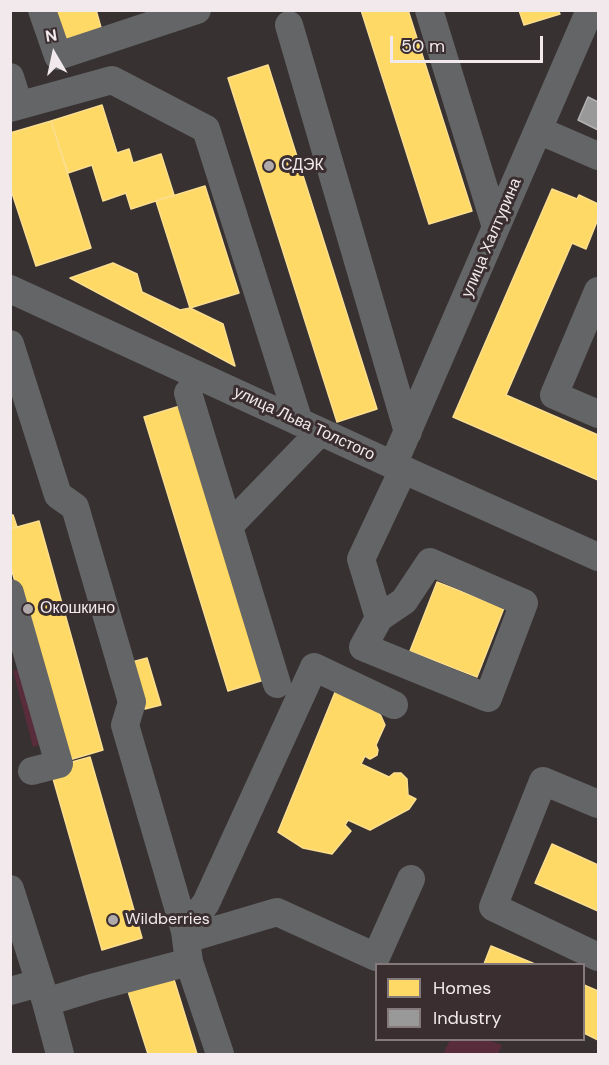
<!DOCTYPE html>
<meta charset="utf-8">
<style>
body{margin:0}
#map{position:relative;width:609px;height:1065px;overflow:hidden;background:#383132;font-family:"DM Sans",sans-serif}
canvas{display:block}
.frame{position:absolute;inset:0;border:12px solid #f1e9eb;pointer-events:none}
.legend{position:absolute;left:375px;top:963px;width:210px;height:78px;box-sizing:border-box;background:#3b2e31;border:2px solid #84797b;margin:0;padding:8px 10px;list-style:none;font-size:18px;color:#f1e9eb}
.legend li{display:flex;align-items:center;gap:12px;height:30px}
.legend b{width:30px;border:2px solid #84797b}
.north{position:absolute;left:24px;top:24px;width:60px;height:60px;-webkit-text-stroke:4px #3b2e31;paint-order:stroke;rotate:351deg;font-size:16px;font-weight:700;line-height:24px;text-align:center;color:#f1e9eb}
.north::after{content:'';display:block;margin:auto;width:21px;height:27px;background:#f1e9eb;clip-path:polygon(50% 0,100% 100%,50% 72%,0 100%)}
.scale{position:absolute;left:390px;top:36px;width:153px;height:27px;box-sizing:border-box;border:3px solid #f1e9eb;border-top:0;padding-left:8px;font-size:18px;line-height:21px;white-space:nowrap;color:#f1e9eb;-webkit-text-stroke:4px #3b2e31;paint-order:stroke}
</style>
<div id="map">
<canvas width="609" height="1065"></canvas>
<div class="frame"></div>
<ul class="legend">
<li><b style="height:16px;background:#ffd966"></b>Homes</li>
<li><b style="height:16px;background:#999"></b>Industry</li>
</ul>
<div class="north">N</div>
<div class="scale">50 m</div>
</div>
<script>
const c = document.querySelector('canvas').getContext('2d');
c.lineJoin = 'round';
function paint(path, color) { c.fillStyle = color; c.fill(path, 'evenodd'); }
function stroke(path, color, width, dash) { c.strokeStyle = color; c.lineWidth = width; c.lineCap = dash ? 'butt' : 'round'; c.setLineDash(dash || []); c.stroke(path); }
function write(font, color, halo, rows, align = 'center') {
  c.font = font + ' "DM Sans",sans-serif'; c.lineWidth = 6; c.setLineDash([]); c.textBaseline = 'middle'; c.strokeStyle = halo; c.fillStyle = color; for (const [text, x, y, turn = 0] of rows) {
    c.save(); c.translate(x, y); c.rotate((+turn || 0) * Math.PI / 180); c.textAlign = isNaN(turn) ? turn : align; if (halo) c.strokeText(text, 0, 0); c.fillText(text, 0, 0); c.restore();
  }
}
paint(new Path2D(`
 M24,668L44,743L33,747L13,671Z
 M450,1040H488L502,1045L498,1054H443Z`), '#582c3a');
const homes = new Path2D(`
 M48,10H96L102,31L59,45Z
 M361,10H408L472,211L429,224Z
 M519,10H558L560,14L524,25Z
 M268,65L377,409L337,422L228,78Z
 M102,105L117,153L129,149L133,163L161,154L174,195L131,209L126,193L103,201L92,165L68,173L51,121Z
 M51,121L91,248L36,266L10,187V133Z
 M205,186L239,293L190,308L156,201Z
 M552,189L577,199L579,195L598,204V219L586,249L572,243L506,395L598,435V480L453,417Z
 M113,263L137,274L142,292L180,310L190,308L223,324L235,366L70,278Z
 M180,406L264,680L228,691L144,417Z
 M10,515H13L17,527L10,529Z
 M39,521L103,750L66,761L10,564V529Z
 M437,582L504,608L477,677L410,651Z
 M147,658L161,705L145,709L132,662Z
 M338,685L371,704L381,716L385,725L376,745L378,750L377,755L370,759L365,756L361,764L389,777L394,773H401L407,779L408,795L416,799L409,809L370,830L348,820L345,825L351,831L332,854L303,848L278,832Z
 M90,757L142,938L102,950L50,768Z
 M552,844L598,865V911L535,883Z
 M491,946L535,964H484Z
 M172,973L197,1054H148L126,985Z
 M584,985L598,991V1040L584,1033Z`);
paint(homes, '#ffd966');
stroke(homes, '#fbde8e', 1.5);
const industry = new Path2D(`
 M588,97L598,102V130L578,120Z`);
paint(industry, '#999');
stroke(industry, '#b3b1b2', 1.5);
stroke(new Path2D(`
 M42,10L58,56L197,10
 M429,10L496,227
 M289,25L408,432
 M10,77L19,105
 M10,108L112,80L206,129L299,422
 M538,130L598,156
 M10,289L393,465L598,557
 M598,291L554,395L598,414
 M10,344L58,495L75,507L132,702L125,725L185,931L189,962L95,987L46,1002
 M188,393L277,684
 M393,465L590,10
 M229,526L320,432
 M10,593L59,764L32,771
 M379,618L404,601L430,562L524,603L488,698L363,647L379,618L361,559L403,470
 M598,804L543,781L493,907L598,957
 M10,889L46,1002L60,1054
 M185,931L206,903L314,667L394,705
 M186,939L277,912L376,957L411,879
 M189,962L220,1054
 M10,991L39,983`), '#646566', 28);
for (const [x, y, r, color] of [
 [269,166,6,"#b0a9aa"],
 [28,609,6,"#b0a9aa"],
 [113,920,6,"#b0a9aa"]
]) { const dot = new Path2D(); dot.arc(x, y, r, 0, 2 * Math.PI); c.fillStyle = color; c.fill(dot); stroke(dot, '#3b2e31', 2); }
write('16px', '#f1e9eb', '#3b2e31', [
 ["СДЭК",281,166],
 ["Окошкино",40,609],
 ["Wildberries",125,920]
], 'left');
write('16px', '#f1e9eb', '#3b2e31', [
 ["улица Халтурина",492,238,-67],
 ["улица Льва Толстого",304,424,25]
]);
</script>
